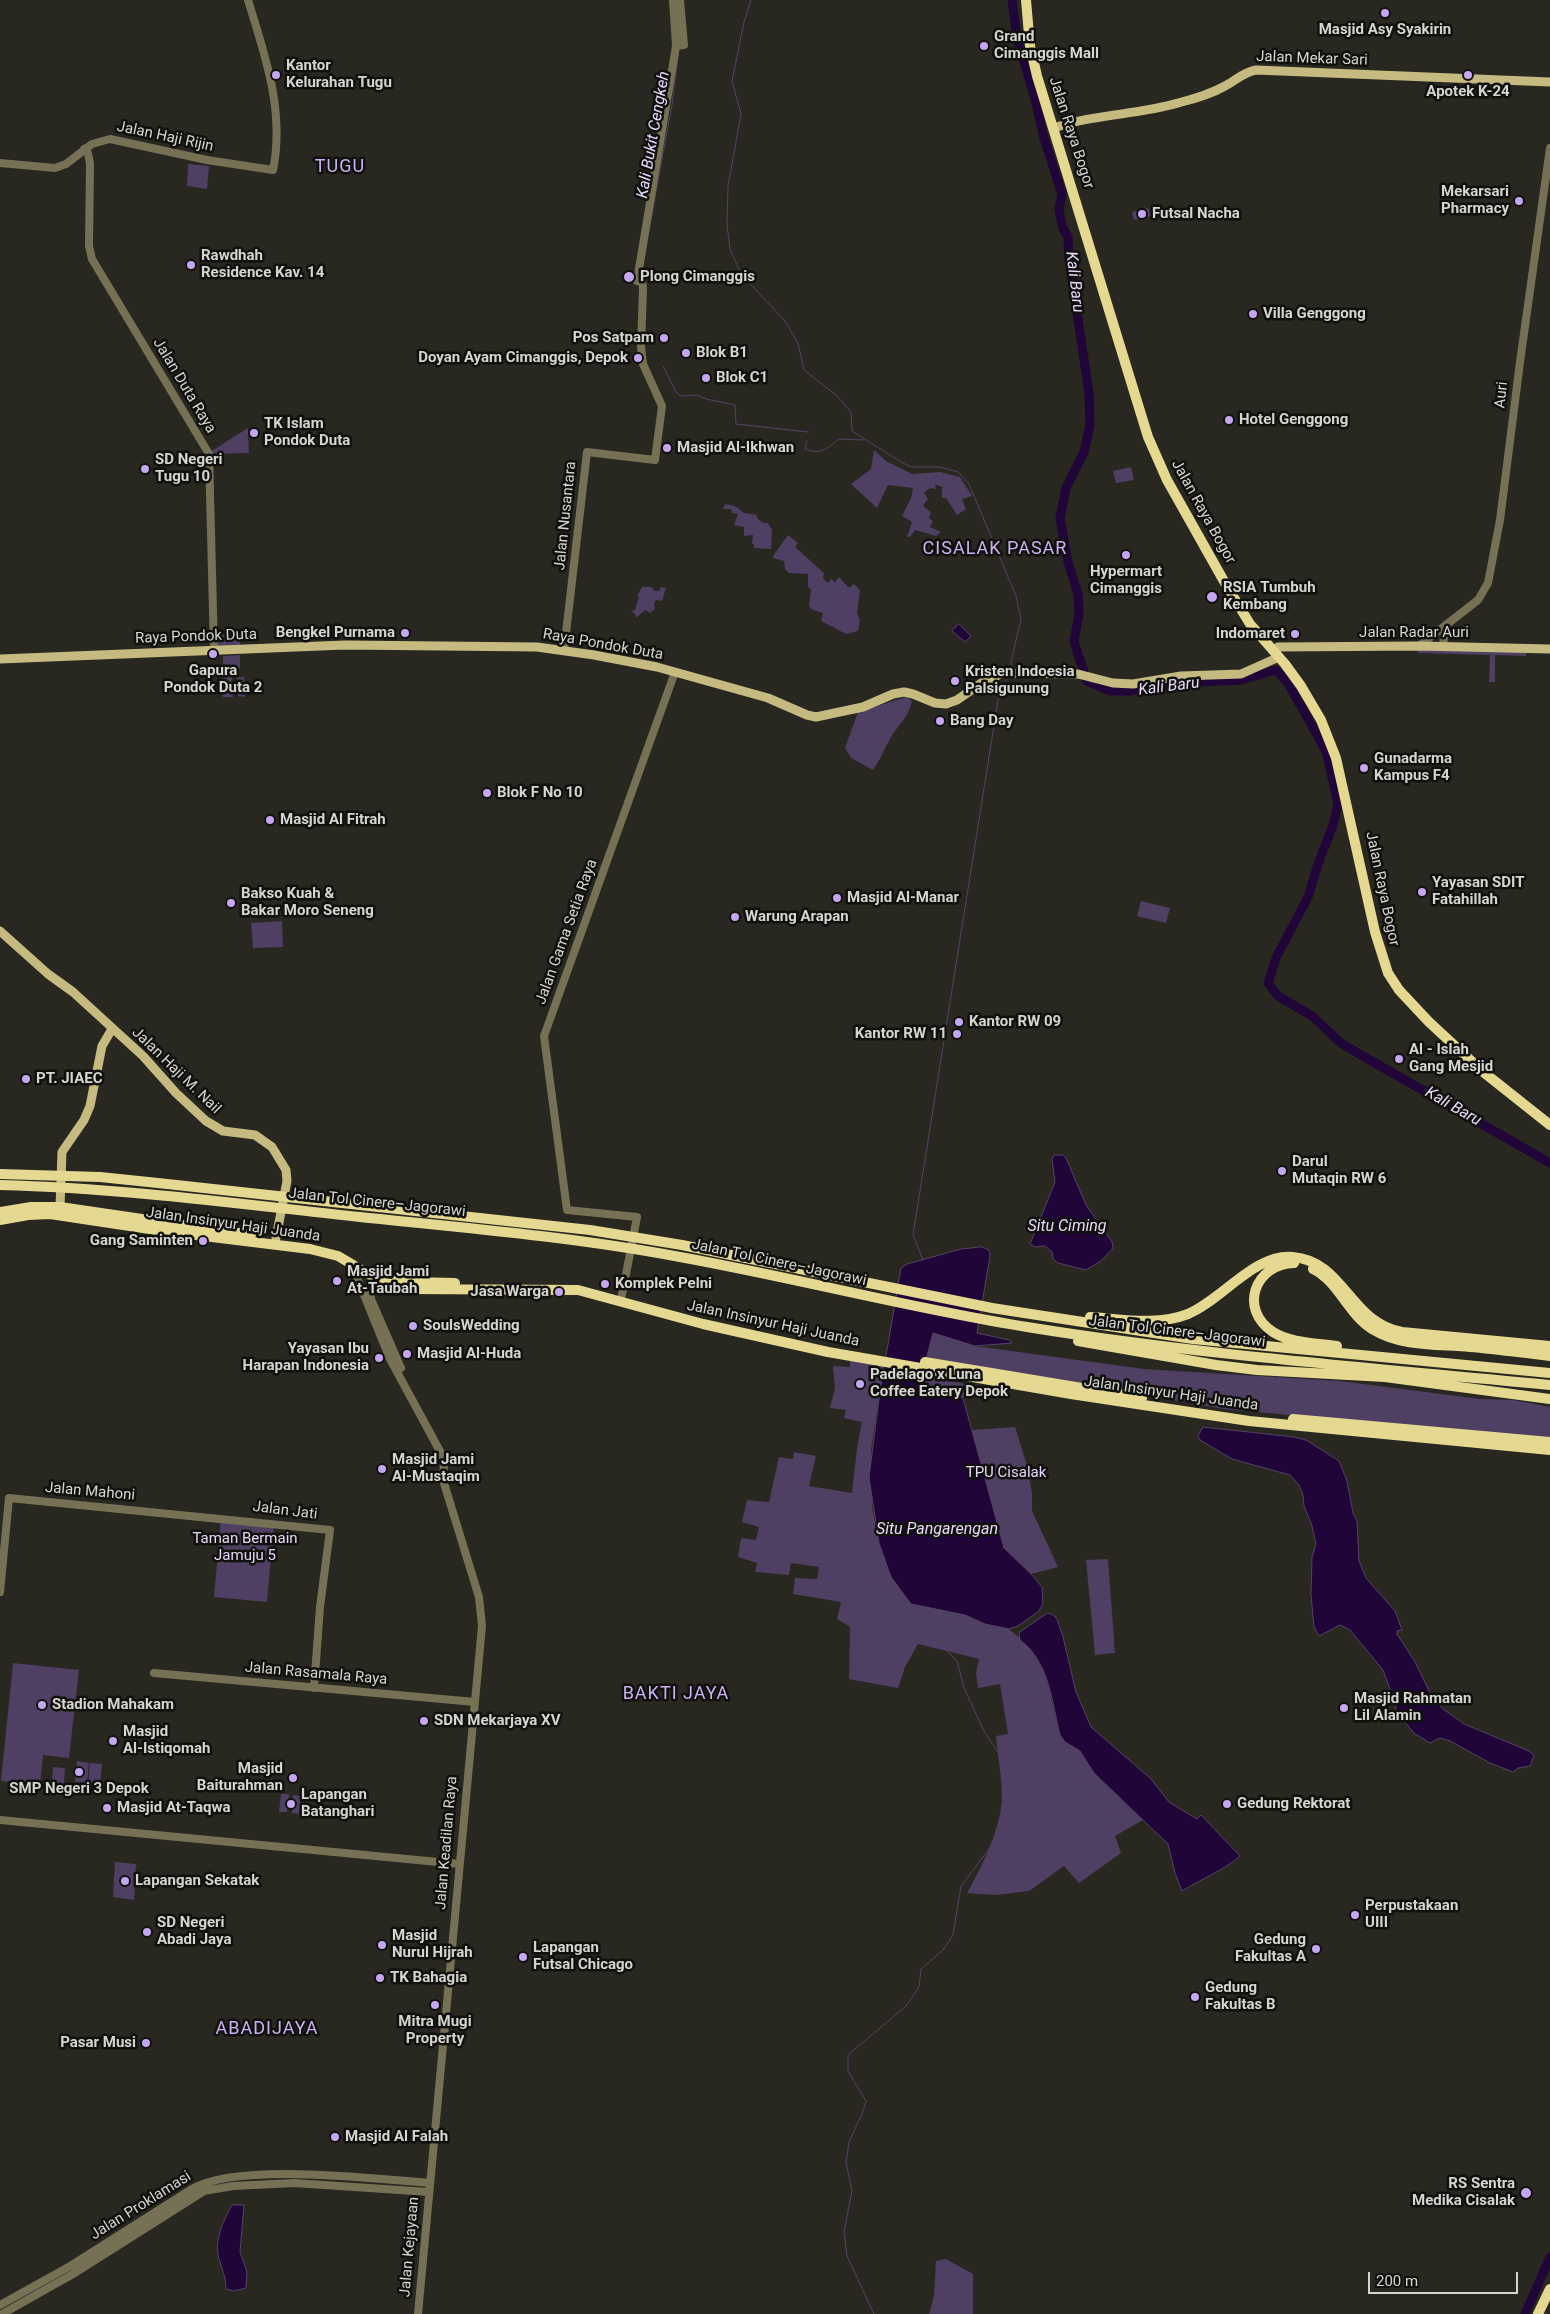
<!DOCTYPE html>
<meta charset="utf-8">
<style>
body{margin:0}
#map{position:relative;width:1550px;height:2314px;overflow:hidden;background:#282720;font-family:Roboto,sans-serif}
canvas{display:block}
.scale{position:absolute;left:1368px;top:2272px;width:150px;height:22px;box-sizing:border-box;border:2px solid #d5d4d0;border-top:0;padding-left:6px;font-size:15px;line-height:18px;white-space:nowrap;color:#d5d4d0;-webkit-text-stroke:4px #10100d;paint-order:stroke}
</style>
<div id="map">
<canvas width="1550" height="2314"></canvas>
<div class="scale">200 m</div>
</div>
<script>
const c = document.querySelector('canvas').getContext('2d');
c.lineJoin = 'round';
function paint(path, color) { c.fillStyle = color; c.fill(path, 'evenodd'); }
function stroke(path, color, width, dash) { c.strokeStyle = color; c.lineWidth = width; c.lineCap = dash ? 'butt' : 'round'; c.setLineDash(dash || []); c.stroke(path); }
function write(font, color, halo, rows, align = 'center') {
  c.font = font + ' Roboto,sans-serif'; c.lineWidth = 5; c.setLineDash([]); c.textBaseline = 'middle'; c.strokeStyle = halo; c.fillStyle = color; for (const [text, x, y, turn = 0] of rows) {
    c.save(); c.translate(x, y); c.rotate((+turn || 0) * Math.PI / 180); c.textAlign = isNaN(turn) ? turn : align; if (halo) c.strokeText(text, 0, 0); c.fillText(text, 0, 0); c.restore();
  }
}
paint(new Path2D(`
 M188,164L209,166L207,189L187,186Z
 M1149,208L1151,216L1134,220L1132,212Z
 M248,428L249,453L211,454L210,452Z
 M874,450L886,461L912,474L940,472L960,477L972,496L962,499L966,509L957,515L946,498H942V487L935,484L936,489L930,488L924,493L928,499L923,506L931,512L929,518L933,521L930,527L941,532L936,536L915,530L910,537H907L912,522L902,516L911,498L913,488L888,485L877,508L851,484L871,469Z
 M1131,467L1134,480L1116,483L1113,471Z
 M725,504L735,506L744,513L757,515V518L763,523H768L772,530L771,549L754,548V544H752L753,535L744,536V527L734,525L738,514L732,513L731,509H723Z
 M788,535L798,543L795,547L824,573L823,578L828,583L831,579L835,582L839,577L849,588L854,584L860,590L857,613L860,621L858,631L846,634L821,621L823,613L811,609L809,606L811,590L808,587V574L789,573L785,569L784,561L773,558V556Z
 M642,587H651L655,591H659L661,587L666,588L662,601L656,600L654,604L655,609L650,613L645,610L636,618L635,614L631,611L635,610L639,597L637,596Z
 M240,634V647L216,648L215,635Z
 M1419,646L1526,648V656L1495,655V682H1489L1490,655L1418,653Z
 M240,655V669H223V656Z
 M221,676H232L233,697H223Z
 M237,677H244L245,697L238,696Z
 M906,697L912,701C909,717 897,726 890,739C884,750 880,760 873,770L851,758L845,748L858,712Z
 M1141,901L1170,908L1166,923L1137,916Z
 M282,921L283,947L253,948L251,923Z
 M932,1333L975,1346L1144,1369L1340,1381L1480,1399L1513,1400L1550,1407V1439L1224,1409L927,1357Z
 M850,1357L884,1365L871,1450L872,1507L879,1543L891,1577L949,1611L965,1615L985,1624L1009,1629L1031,1648L1046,1676L1060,1735L1065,1742L1080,1751L1094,1773L1143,1820L1115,1836L1121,1853L1079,1883L1064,1866L1029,1891L996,1895L967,1893C981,1868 994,1842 1000,1814C1005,1792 998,1759 996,1736L1008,1734L1000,1684L978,1688L976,1673L979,1659L918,1644L905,1667L898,1688L849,1679L850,1627L837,1619L841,1602L793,1594L795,1578L817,1579L819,1567L791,1563L789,1575L755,1572L757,1563L738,1557L741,1538L756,1540L759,1527L742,1522L747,1500L769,1502L779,1457L793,1459L794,1452L816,1456L809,1486L852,1493L857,1448L862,1422L844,1418L846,1410L830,1408L835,1388L833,1366L850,1367Z
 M922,1375L970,1385L963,1398L920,1383Z
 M1015,1427L1027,1465L1032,1493V1511L1058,1567L1031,1574L1004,1548L972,1430Z
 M221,1518L274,1523L267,1602L214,1597Z
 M1108,1559L1115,1653L1095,1655L1086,1560Z
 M13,1663L79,1670L69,1758L43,1755L40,1785L1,1781Z
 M77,1761L89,1763L87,1783L75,1782Z
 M90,1763L102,1764L100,1785L88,1783Z
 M53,1767L65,1768L63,1796L51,1795Z
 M281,1794H289L287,1812H279Z
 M293,1795L301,1796L299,1814L292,1813Z
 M115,1862L136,1864L134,1900L113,1897Z
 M946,2259L973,2274V2314H929L934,2296L936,2261Z`), '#4e3f63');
const water = new Path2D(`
 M959,624L971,636L965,642L952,631Z
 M1055,1155H1063L1066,1158L1086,1205L1112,1242L1113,1248L1101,1261L1086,1270L1058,1263L1053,1259L1052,1252L1045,1246L1035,1247L1030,1244L1055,1182L1052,1159Z
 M982,1247L989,1250L990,1256L977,1333L1009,1340L1012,1343L975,1346L933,1333L920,1382L963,1398L1004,1548L1031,1574L1042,1587L1043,1604L1038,1612L1018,1626L1009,1629L985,1624L965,1615L911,1604L891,1577L879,1543L869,1477L880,1391L901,1268L907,1264L961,1249Z
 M1203,1427L1294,1437L1306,1440L1339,1461L1347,1481L1353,1513L1357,1521L1359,1561L1366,1578L1395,1611L1402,1630L1397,1631V1634L1415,1662L1432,1697L1443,1709L1464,1724L1529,1751L1534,1756L1530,1766L1518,1768L1513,1772L1490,1763L1450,1741L1440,1738L1430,1743L1415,1734L1397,1713L1394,1700L1383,1670L1350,1630L1340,1625L1319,1636L1314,1627L1311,1595L1312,1557L1316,1544L1312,1526L1304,1506L1303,1495L1299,1485L1290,1475L1232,1459L1200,1440L1198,1437Z
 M1048,1613L1053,1615L1057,1619L1063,1637L1076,1692L1091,1727L1151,1779L1169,1802L1197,1819L1201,1815L1240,1856C1223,1871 1201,1879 1182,1891L1175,1873L1168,1844L1094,1773L1080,1751L1065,1742L1060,1735C1052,1702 1049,1661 1020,1640L1019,1633Z
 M232,2205H244L240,2252L247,2272L246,2288L234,2291L226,2289C226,2278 223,2272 220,2262C213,2242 222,2224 232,2205Z`);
paint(water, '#200538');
stroke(water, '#564366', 1);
stroke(new Path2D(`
 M751,0L744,22L732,81L741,114L728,186L727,224L730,249L741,274L785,321L798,343L804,370L836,395L851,412L852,431L901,462L911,467H940L958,472L969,484L1016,596L1021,619L1011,662L1012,670
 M647,241L672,105L679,48
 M663,366L676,392L681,396L697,395L706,399L735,405L736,424L808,432
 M807,441L805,449C820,455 827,449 839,439L864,440
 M923,1260L913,1235L999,694L1001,686L1009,677
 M874,2314L847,2256L844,2232L852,2190L846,2163L849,2142L862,2114L866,2101L848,2071V2055L906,2006L919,1987L921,1969L943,1950L953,1935L961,1886L1002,1832L1007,1816L999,1754L984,1731L964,1688L957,1661L943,1647L940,1610`), '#564366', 1);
stroke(new Path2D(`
 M1012,0L1017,38L1035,99L1044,138L1062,194L1059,209L1062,226L1068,237L1069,259L1089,393L1090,425L1084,452L1066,488L1060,518L1068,562L1078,594L1079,613L1074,642L1087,681L1110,691H1130L1179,683L1241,680L1276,670L1288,683L1326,751L1338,804L1333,825L1318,864L1308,897L1277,956L1268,983L1278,996L1312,1016L1342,1044L1550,1163
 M1525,2314L1550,2257`), '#200538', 9);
stroke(new Path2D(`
 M676,46L684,45L680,0
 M84,149L88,153L90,164L89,246L92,259L209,454L214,650
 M0,163L55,168L66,164L92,144L110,139L207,160L273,170C285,111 265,56 248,0
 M637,281L676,46L673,0
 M1419,646L1478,600L1488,583L1500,520L1520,362L1550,148
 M1443,647L1445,626
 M564,650L587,452L655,460L662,406L643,364L641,347L643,288L642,282L636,278
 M351,1263L390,1359L442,1455L444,1462L443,1480L479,1597L482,1626L418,2314
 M380,1281L371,1290V1299L401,1368
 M622,1295L637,1217L567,1210L544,1036L675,672
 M0,1592L9,1498L330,1530L320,1607L314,1688
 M154,1673L475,1702
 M0,1820L459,1864
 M0,2305L72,2265L192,2189C239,2162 373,2179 430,2183
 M2,2314L73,2274L204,2191L233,2186L294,2183L429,2192`), '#767155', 8);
stroke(new Path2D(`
 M1054,128C1094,114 1137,115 1178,103C1194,99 1211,94 1225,86C1236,80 1244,72 1256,70L1550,82
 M1278,647L1419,646L1550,649
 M0,659L345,645L537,647L594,655L657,667L768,698L807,715L816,717L863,707L893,694L904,692L913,694L935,703L946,704L957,700L983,682L1003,673L1078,674L1113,683L1133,684L1181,676L1241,674L1279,657
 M0,931L48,974L73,992L143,1056L176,1093L206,1121L223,1131L255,1135L272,1147L286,1170L287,1181L276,1238
 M60,1207L62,1152L84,1120L90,1106L102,1046L112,1029`), '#c5bb80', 9);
stroke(new Path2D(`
 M1026,0L1030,46L1037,76L1148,437L1167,480L1225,583L1250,624L1285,664L1301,686L1321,720L1336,758L1375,932L1388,973L1399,990L1429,1022L1482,1071L1550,1125
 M0,1174L100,1177L158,1183L590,1230L682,1245L992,1308L1193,1339L1550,1373
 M0,1185C121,1188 240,1204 360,1217C467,1228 574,1237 680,1257C796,1278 910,1308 1027,1327C1200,1355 1375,1368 1550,1385
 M0,1212L31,1207H60L251,1235
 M0,1220L28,1215L50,1214L163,1231L310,1249L338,1256L380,1281L410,1289L578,1290L703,1324L828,1352L1071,1394L1249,1421L1550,1450
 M1294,1263C1255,1264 1238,1309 1273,1332C1290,1343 1317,1343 1337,1346
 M1313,1269C1338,1281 1348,1314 1372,1329C1401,1347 1437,1344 1470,1347C1496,1349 1523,1353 1550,1356
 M397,1280L409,1282L455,1283
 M1090,1317C1122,1319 1157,1326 1188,1314C1222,1300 1255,1253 1293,1257C1344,1261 1350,1323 1402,1332L1550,1346
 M1078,1341L1216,1365L1257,1370L1385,1377L1550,1399
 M925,1362L1142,1398
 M1293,1419L1550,1442
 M1538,2314L1550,2289`), '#e5d991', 10);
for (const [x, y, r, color] of [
 [1385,13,5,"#c5a6f0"],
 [984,46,5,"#c5a6f0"],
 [276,75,5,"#c5a6f0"],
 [1468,75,5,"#c5a6f0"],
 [1519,201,5,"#c5a6f0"],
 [1142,214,5,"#c5a6f0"],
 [191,265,5,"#c5a6f0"],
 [629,277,6,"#c5a6f0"],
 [1253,314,5,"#c5a6f0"],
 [664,338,5,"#c5a6f0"],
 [686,353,5,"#c5a6f0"],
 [638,358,5,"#c5a6f0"],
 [706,378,5,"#c5a6f0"],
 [1229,420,5,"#c5a6f0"],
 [254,433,5,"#c5a6f0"],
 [667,448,5,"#c5a6f0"],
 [145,469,5,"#c5a6f0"],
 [1126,555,5,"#c5a6f0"],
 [1212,597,6,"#c5a6f0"],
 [405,633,5,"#c5a6f0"],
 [1295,634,5,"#c5a6f0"],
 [213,654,5,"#c5a6f0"],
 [955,681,5,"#c5a6f0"],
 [940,721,5,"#c5a6f0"],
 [1364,768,5,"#c5a6f0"],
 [487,793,5,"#c5a6f0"],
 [270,820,5,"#c5a6f0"],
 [1422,892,5,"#c5a6f0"],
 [837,898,5,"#c5a6f0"],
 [231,903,5,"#c5a6f0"],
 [735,917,5,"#c5a6f0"],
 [959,1022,5,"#c5a6f0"],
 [957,1034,5,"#c5a6f0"],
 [1399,1059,5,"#c5a6f0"],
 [26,1079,5,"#c5a6f0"],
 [1282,1171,5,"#c5a6f0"],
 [203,1241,5,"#c5a6f0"],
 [337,1281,5,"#c5a6f0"],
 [605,1284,5,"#c5a6f0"],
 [559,1292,5,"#c5a6f0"],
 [413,1326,5,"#c5a6f0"],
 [407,1354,5,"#c5a6f0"],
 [379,1358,5,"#c5a6f0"],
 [860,1384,5,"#c5a6f0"],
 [382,1469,5,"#c5a6f0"],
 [42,1705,5,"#c5a6f0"],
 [1344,1708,5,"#c5a6f0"],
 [424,1721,5,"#c5a6f0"],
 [113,1741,5,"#c5a6f0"],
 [79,1772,5,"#c5a6f0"],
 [293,1778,5,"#c5a6f0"],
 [291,1804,5,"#c5a6f0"],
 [1227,1804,5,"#c5a6f0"],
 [107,1808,5,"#c5a6f0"],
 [125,1881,5,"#c5a6f0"],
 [1355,1915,5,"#c5a6f0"],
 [147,1932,5,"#c5a6f0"],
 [382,1945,5,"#c5a6f0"],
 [1316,1949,5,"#c5a6f0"],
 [523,1957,5,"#c5a6f0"],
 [380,1978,5,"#c5a6f0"],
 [1195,1997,5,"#c5a6f0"],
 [435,2005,5,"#c5a6f0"],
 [146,2043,5,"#c5a6f0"],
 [335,2137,5,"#c5a6f0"],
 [1526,2193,6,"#c5a6f0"]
]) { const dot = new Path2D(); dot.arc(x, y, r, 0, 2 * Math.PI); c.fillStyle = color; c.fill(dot); stroke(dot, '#10100d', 2); }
write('bold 15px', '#d5d4d0', '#10100d', [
 ["Masjid Asy Syakirin",1385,30,"center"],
 ["Grand",994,37],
 ["Cimanggis Mall",994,54],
 ["Kantor",286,66],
 ["Kelurahan Tugu",286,83],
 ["Apotek K-24",1468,92,"center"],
 ["Mekarsari",1509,192,"right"],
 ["Pharmacy",1509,209,"right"],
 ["Futsal Nacha",1152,214],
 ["Rawdhah",201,256],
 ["Residence Kav. 14",201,273],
 ["Plong Cimanggis",640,277],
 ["Villa Genggong",1263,314],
 ["Pos Satpam",654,338,"right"],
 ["Blok B1",696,353],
 ["Doyan Ayam Cimanggis, Depok",628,358,"right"],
 ["Blok C1",716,378],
 ["Hotel Genggong",1239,420],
 ["TK Islam",264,424],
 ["Pondok Duta",264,441],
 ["Masjid Al-Ikhwan",677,448],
 ["SD Negeri",155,460],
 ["Tugu 10",155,477],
 ["Hypermart",1126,572,"center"],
 ["Cimanggis",1126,589,"center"],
 ["RSIA Tumbuh",1223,588],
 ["Kembang",1223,605],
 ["Bengkel Purnama",395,633,"right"],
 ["Indomaret",1285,634,"right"],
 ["Gapura",213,671,"center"],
 ["Pondok Duta 2",213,688,"center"],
 ["Kristen Indoesia",965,672],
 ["Palsigunung",965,689],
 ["Bang Day",950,721],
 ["Gunadarma",1374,759],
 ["Kampus F4",1374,776],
 ["Blok F No 10",497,793],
 ["Masjid Al Fitrah",280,820],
 ["Yayasan SDIT",1432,883],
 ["Fatahillah",1432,900],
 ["Bakso Kuah &",241,894],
 ["Bakar Moro Seneng",241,911],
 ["Masjid Al-Manar",847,898],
 ["Warung Arapan",745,917],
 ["Kantor RW 09",969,1022],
 ["Kantor RW 11",947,1034,"right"],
 ["Al - Islah",1409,1050],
 ["Gang Mesjid",1409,1067],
 ["PT. JIAEC",36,1079],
 ["Darul",1292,1162],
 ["Mutaqin RW 6",1292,1179],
 ["Gang Saminten",193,1241,"right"],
 ["Masjid Jami",347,1272],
 ["At-Taubah",347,1289],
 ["Komplek Pelni",615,1284],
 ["Jasa Warga",549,1292,"right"],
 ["SoulsWedding",423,1326],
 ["Yayasan Ibu",369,1349,"right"],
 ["Harapan Indonesia",369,1366,"right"],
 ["Masjid Al-Huda",417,1354],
 ["Padelago x Luna",870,1375],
 ["Coffee Eatery Depok",870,1392],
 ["Masjid Jami",392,1460],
 ["Al-Mustaqim",392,1477],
 ["Masjid Rahmatan",1354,1699],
 ["Lil Alamin",1354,1716],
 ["Stadion Mahakam",52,1705],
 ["SDN Mekarjaya XV",434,1721],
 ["Masjid",123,1732],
 ["Al-Istiqomah",123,1749],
 ["Masjid",283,1769,"right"],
 ["Baiturahman",283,1786,"right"],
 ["SMP Negeri 3 Depok",79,1789,"center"],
 ["Lapangan",301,1795],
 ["Batanghari",301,1812],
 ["Gedung Rektorat",1237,1804],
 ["Masjid At-Taqwa",117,1808],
 ["Lapangan Sekatak",135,1881],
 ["Perpustakaan",1365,1906],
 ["UIII",1365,1923],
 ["SD Negeri",157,1923],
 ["Abadi Jaya",157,1940],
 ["Masjid",392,1936],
 ["Nurul Hijrah",392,1953],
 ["Gedung",1306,1940,"right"],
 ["Fakultas A",1306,1957,"right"],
 ["Lapangan",533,1948],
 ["Futsal Chicago",533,1965],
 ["TK Bahagia",390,1978],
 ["Gedung",1205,1988],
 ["Fakultas B",1205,2005],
 ["Mitra Mugi",435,2022,"center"],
 ["Property",435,2039,"center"],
 ["Pasar Musi",136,2043,"right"],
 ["Masjid Al Falah",345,2137],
 ["RS Sentra",1515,2184,"right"],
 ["Medika Cisalak",1515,2201,"right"]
], 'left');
write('15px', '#d5d4d0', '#10100d', [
 ["Jalan Mekar Sari",1312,59,2],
 ["Jalan Raya Bogor",1071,133,72],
 ["Jalan Haji Rijin",165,137,12],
 ["Jalan Duta Raya",184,386,59],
 ["Auri",1502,395,-84],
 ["Jalan Raya Bogor",1203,512,61],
 ["Jalan Nusantara",566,516,-84],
 ["Jalan Radar Auri",1414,633],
 ["Raya Pondok Duta",196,637,-2],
 ["Raya Pondok Duta",603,645,10],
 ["Jalan Raya Bogor",1382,889,78],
 ["Jalan Gama Setia Raya",567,932,-70],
 ["Jalan Haji M. Nail",176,1071,44],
 ["Jalan Tol Cinere–Jagorawi",377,1203,6],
 ["Jalan Insinyur Haji Juanda",233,1225,8],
 ["Jalan Tol Cinere–Jagorawi",779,1263,12],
 ["Jalan Insinyur Haji Juanda",773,1324,12],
 ["Jalan Tol Cinere–Jagorawi",1177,1332,7],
 ["Jalan Insinyur Haji Juanda",1171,1394,8],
 ["Jalan Mahoni",90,1492,5],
 ["Jalan Jati",285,1511,7],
 ["Jalan Rasamala Raya",316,1674,5],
 ["Jalan Keadilan Raya",447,1843,-85],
 ["Jalan Proklamasi",141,2206,-32],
 ["Jalan Kejayaan",410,2247,-85]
]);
write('15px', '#e4d6f9', '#10100d', [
 ["TPU Cisalak",1006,1473],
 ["Taman Bermain",245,1539],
 ["Jamuju 5",245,1556]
]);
write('italic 16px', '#e6d8fb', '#10100d', [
 ["Kali Bukit Cengkeh",654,135,-80],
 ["Kali Baru",1074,282,83],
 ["Kali Baru",1169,687,-7],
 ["Kali Baru",1453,1107,30],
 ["Situ Ciming",1067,1227],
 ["Situ Pangarengan",937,1530]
]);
c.letterSpacing = '1px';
write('18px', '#ccb0f4', '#10100d', [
 ["TUGU",340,167],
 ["CISALAK PASAR",995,549],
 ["BAKTI JAYA",676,1694],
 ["ABADIJAYA",267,2029]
]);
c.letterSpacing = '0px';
</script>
